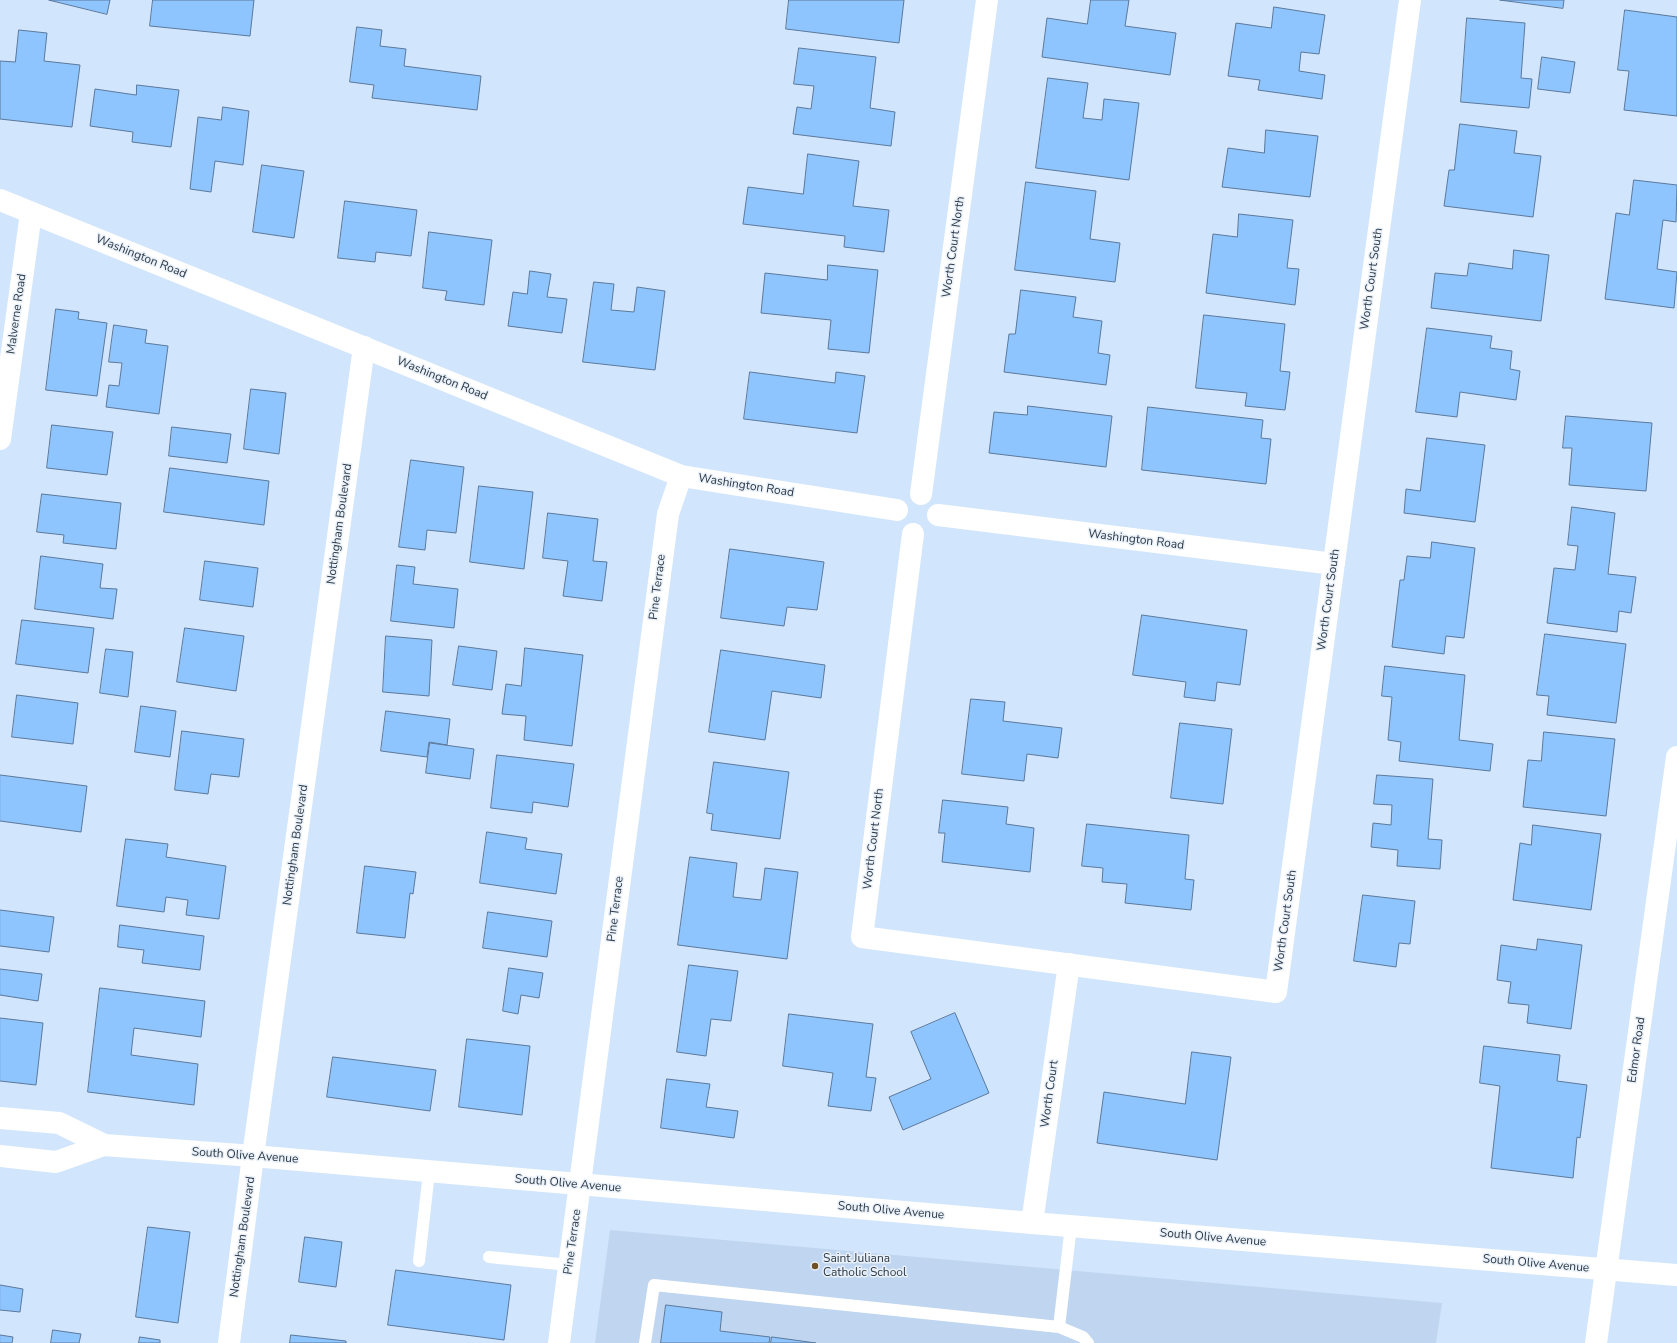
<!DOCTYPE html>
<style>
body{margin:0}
canvas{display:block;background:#d1e5fc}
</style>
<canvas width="1677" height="1343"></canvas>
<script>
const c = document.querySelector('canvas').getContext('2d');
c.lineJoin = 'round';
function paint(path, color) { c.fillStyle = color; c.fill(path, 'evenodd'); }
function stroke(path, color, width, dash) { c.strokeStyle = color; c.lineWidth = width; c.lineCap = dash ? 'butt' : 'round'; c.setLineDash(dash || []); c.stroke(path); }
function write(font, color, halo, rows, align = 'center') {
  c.font = font + ' "Nunito Sans",sans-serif'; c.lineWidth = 3; c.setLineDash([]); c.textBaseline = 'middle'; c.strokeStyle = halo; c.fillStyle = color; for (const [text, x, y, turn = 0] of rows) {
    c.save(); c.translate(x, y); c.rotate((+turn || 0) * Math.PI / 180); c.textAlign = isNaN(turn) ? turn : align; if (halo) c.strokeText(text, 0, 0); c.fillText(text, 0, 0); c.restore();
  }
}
paint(new Path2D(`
 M610,1230L1442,1303L1436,1343H595Z`), '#c0d6f0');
const building = new Path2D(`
 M49,0H110L107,14Z
 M153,0H254L250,36L150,26Z
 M789,0H904L899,43L786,29Z
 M1091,0H1129L1125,26L1176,33L1170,75L1042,57L1047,18L1087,24Z
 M1500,0H1564L1563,8Z
 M1274,7L1325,15L1319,54L1301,52L1299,71L1325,75L1322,99L1258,90L1260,80L1228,76L1236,23L1271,28Z
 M1625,10L1677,17V116L1624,110L1629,71L1618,70Z
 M1467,18L1525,23L1521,78L1532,79L1529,108L1461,102Z
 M357,27L382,30L380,46L406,49L404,66L481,76L477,110L372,98L374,85L350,82Z
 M19,30L47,33L44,61L80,65L72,127L0,119V61L15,62Z
 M799,48L876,57L870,108L895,112L891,146L793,134L797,107L811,109L814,86L794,84Z
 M1542,57L1575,62L1570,93L1538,89Z
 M1048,78L1088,83L1083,118L1102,120L1104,99L1139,103L1129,180L1036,168Z
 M137,85L179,90L171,147L132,142L133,132L90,126L95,89L136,95Z
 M223,107L249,111L243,165L215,161L211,192L190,189L198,117L221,120Z
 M1460,124L1517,131L1514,153L1541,156L1533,217L1444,206L1449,170H1454Z
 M1266,130L1318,136L1310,197L1222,187L1228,148L1264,153Z
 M808,154L859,161L853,206L889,210L884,252L844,247L845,236L743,224L748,187L803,194Z
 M262,165L304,171L294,238L253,232Z
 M1634,180L1677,185L1676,222L1663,220L1657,269L1677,272L1674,308L1605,299L1616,213L1629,215Z
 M1026,182L1096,191L1090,239L1120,243L1115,282L1015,270Z
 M345,201L417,210L411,256L376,252L375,262L338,258Z
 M1239,214L1293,220L1287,268L1299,269L1295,305L1206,293L1213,234L1237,237Z
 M429,232L492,240L484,305L445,300L447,291L423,288Z
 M1514,250L1549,255L1541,321L1431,308L1435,273L1467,276L1469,263L1512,269Z
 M828,265L878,270L869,353L828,349L831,320L761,313L765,273L827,280Z
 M530,271L551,274L547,297L567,299L562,333L508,326L513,292L527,294Z
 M594,282L614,284L611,310L634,312L637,287L665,291L655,370L583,362Z
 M1021,290L1076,297L1073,317L1102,321L1098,353L1110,355L1106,385L1004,372L1009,334H1015Z
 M56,309L79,312L78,319L107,323L97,396L46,390Z
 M1204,315L1285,324L1280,371L1290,372L1285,410L1245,406L1247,393L1196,388Z
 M114,325L147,330L145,343L168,346L159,414L106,407L109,385L119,386L122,363L109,362Z
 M1427,328L1492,336L1490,348L1512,351L1510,369L1520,371L1516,400L1460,392L1457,417L1416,412Z
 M750,372L835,383L836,372L865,376L857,433L744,419Z
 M251,389L286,393L279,454L244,449Z
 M1028,406L1112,416L1106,467L989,453L994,412L1027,415Z
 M1148,407L1263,420L1261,438L1271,439L1266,484L1142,470Z
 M1566,416L1652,423L1646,491L1569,485L1572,448H1563Z
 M52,425L113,432L107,475L47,468Z
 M172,427L231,434L227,463L169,456Z
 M1427,438L1485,445L1475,522L1404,513L1406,489L1420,491Z
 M411,460L464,467L456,533L427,530L425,550L399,547Z
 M170,468L269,481L264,525L164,512Z
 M479,486L533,492L524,569L470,562Z
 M42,494L121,503L116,549L63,543L64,535L37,532Z
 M1572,507L1615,513L1608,574L1636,577L1631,613L1619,611L1617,632L1547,623L1554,568L1575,570L1578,546L1568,545Z
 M548,513L598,519L593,561L607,562L602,601L563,596L568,561L543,558Z
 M1432,542L1475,548L1464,638L1446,636L1444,654L1392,647L1400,580H1404L1407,556L1430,558Z
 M730,549L824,562L817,610L787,607L784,626L721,618Z
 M41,556L103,564L100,588L117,589L113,619L35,609Z
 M205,561L258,568L253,607L200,600Z
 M397,565L415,567L413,584L458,589L454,628L391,621Z
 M1142,615L1247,630L1240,685L1217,682L1215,701L1184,697L1186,682L1133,675Z
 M22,620L94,628L88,673L16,664Z
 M185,628L244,636L236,691L177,682Z
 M1545,634L1626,644L1616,723L1547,715L1549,696L1537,695Z
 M386,636L432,640L429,696L383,692Z
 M459,646L497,651L492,690L453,685Z
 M525,648L583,655L572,746L524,740L526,716L502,714L506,684L521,686Z
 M106,649L133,652L128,697L100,693Z
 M721,650L825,665L821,698L772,691L765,740L709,732Z
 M1385,666L1465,675L1459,740L1493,744L1490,771L1399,761L1401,742L1388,740L1392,697L1382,696Z
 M17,695L78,703L73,744L12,737Z
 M971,699L1005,702L1003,721L1062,728L1058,758L1027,754L1024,781L962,774Z
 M141,706L176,711L170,757L135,752Z
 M386,711L450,719L447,745L429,742L427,757L381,751Z
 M1180,723L1232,729L1223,804L1171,798Z
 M182,731L244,739L239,777L211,774L208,794L175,790Z
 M1544,732L1615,739L1606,816L1523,807L1528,760L1541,761Z
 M430,743L474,749L470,779L426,773Z
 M497,755L574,764L568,807L533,802L532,813L491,808Z
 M714,762L789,772L780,839L711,830L713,814L707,813Z
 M0,775L87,786L81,832L0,821Z
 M1377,775L1433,779L1428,839L1442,840L1440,869L1397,866L1398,850L1371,847L1373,823L1391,825L1392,805L1374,804Z
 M943,800L1008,807L1006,824L1034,828L1030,872L942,862L945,833H939Z
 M1087,824L1189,835L1185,879L1194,880L1191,910L1125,903L1127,884L1102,882L1103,868L1082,866Z
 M1533,825L1601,834L1591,910L1513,900L1520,843L1531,845Z
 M487,832L527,838L525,849L562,854L556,894L480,883Z
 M126,839L168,844L166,857L226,866L219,919L186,915L188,900L166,897L164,912L117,906Z
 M690,857L737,863L733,897L761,900L765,868L798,872L787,959L678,945Z
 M365,866L416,872L413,894L410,893L405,938L357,933Z
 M1363,895L1415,901L1410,944L1399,943L1396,967L1354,961Z
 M0,910L54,917L49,952L0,946Z
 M488,912L552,921L547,957L483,948Z
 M120,925L204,936L200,970L142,963L144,950L118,947Z
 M1538,939L1582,945L1571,1029L1527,1023L1529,1005L1508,1003L1511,982L1497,980L1501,945L1536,950Z
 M689,965L738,971L731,1021L711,1019L706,1056L677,1052Z
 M509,968L543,973L539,998L521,995L518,1014L503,1011Z
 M0,969L42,974L38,1001L0,995Z
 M100,988L205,1001L201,1037L134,1028L131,1055L198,1064L194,1105L88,1092Z
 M955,1013L989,1093L903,1130L889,1097L931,1079L911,1032Z
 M789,1014L873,1024L866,1077L876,1078L871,1111L828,1106L833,1073L783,1066Z
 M0,1018L43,1023L36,1085L0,1081Z
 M467,1039L530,1046L522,1115L459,1107Z
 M1484,1046L1560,1055L1557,1081L1587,1085L1580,1138L1577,1137L1573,1178L1491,1168L1500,1086L1480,1083Z
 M1192,1052L1231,1057L1217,1160L1097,1143L1104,1092L1185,1104Z
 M333,1057L436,1070L430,1111L327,1097Z
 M667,1079L710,1084L706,1107L738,1111L734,1138L661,1128Z
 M148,1227L190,1232L178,1323L136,1317Z
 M305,1237L342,1242L336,1287L299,1282Z
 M396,1270L511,1285L504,1340L388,1325Z
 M0,1285L23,1289L20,1312L0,1310Z
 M666,1305L722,1312L720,1331L770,1337L769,1343H661Z
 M53,1330L81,1334L79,1343H51Z
 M0,1335L13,1337L12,1343H0Z
 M291,1335L346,1341V1343H290Z
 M140,1337L160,1340V1343H139Z
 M772,1337L816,1343H771Z`);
paint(building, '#8fc5fe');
stroke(building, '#5b799b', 1);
stroke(new Path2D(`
 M489,1257L569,1265
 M419,1261L429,1172
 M1059,1327L1083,1337L1088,1343
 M645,1343L654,1285L1059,1327L1071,1226`), '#fff', 12);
stroke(new Path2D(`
 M0,200L681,476L897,510
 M0,439L31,213
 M921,494L987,0
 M938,515L1334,564
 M913,534L862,937L1276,992L1410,0
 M253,1156L364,347
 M1032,1223L1069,964
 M559,1343L668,514L681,476
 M1596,1343L1677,757`), '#fff', 22);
stroke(new Path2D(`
 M0,1118L59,1123L104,1145L253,1156L1032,1223L1677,1275
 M0,1156L56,1162L104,1145
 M229,1343L253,1156`), '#fff', 22);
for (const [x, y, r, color] of [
 [815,1266,4,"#6f4f25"]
]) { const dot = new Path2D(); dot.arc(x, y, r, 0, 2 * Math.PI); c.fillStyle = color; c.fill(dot); stroke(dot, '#eaf1f8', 1.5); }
write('12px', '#2c3948', '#eaf1f8', [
 ["Worth Court North",954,247,-82],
 ["Washington Road",141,257,22],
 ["Worth Court South",1372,279,-82],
 ["Malverne Road",17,314,-82],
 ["Washington Road",442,379,22],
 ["Washington Road",746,486,9],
 ["Nottingham Boulevard",340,524,-82],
 ["Washington Road",1136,540,7],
 ["Pine Terrace",658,587,-83],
 ["Worth Court South",1329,600,-82],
 ["Worth Court North",874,839,-83],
 ["Nottingham Boulevard",296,845,-82],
 ["Pine Terrace",616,909,-83],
 ["Worth Court South",1286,921,-82],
 ["Edmor Road",1637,1050,-82],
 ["Worth Court",1050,1094,-82],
 ["South Olive Avenue",245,1156,4],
 ["South Olive Avenue",568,1184,5],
 ["South Olive Avenue",891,1211,5],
 ["Nottingham Boulevard",243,1237,-82],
 ["South Olive Avenue",1213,1238,5],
 ["Pine Terrace",573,1242,-82],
 ["South Olive Avenue",1536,1264,5]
]);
write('12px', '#2c3948', '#eaf1f8', [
 ["Saint Juliana",823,1259],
 ["Catholic School",823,1273]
], 'left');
</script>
